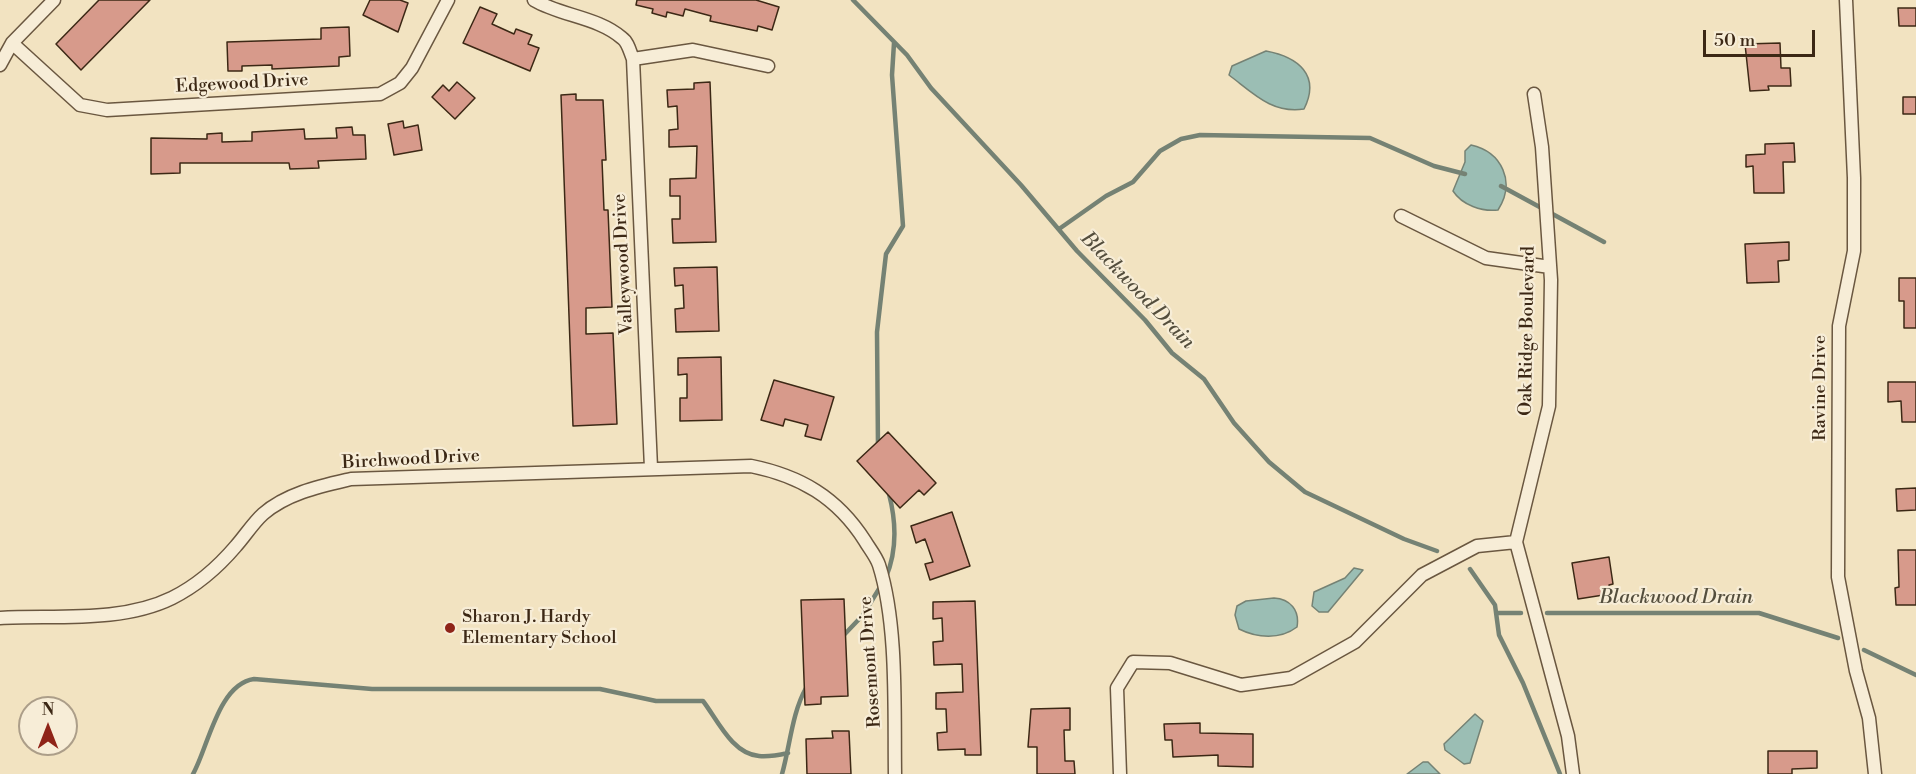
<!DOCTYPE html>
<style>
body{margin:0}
#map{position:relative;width:1916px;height:774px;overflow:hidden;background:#f2e3c1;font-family:"Libre Bodoni",serif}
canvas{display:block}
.north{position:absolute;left:18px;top:696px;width:60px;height:60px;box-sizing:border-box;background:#f7edd7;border:2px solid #ac9e89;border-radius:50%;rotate:0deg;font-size:16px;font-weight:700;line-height:24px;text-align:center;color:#3c2815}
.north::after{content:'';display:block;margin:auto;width:21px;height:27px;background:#8f2418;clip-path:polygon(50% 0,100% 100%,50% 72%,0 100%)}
.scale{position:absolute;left:1703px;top:30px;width:112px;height:27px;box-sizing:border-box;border:3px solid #3c2815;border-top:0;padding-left:8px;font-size:18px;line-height:21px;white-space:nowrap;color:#3c2815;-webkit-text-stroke:4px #f7edd7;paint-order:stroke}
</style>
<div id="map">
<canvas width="1916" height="774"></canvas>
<div class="north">N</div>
<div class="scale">50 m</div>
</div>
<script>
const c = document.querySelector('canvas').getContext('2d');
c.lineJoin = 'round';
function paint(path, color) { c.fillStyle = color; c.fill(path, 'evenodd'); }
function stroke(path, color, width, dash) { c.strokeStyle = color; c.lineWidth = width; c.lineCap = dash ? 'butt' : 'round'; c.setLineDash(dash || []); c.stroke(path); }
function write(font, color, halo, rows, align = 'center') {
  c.font = font + ' "Libre Bodoni",serif'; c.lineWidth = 4.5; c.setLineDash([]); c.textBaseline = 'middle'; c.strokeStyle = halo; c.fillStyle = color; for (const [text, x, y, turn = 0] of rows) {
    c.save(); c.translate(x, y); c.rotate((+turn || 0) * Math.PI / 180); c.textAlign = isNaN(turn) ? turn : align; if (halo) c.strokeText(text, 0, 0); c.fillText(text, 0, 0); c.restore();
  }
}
const water = new Path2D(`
 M1266,51C1298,57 1321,75 1304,109C1272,114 1253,93 1229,75L1232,66Z
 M1471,145C1502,152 1516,182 1498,210C1482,212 1462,205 1453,191L1465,162V151Z
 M1354,568L1363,570L1328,612H1319L1312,606L1314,592L1345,578Z
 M1274,598C1290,599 1300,610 1297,627C1280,640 1257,638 1239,629L1235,615L1237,606L1246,601Z
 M1475,714L1483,721L1470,763L1464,764L1445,750L1444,744Z
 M1423,762H1428L1440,774H1407Z`);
paint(water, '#9bbeb4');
stroke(water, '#758274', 1.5);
stroke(new Path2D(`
 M853,0L907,55L931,88L1021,185L1077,251L1145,320L1172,353L1204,379L1234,423L1269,462L1305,492L1404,539L1437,551
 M1501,186L1604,242
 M1059,229L1106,196L1133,182L1160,151L1181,139L1200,135L1370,138L1434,166L1465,174
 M878,448L877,332L881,297L886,254L903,226L892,75L894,43
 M1470,569L1495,605L1499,635L1523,683L1560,774
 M886,577C897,551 896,521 889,494
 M1498,613H1521
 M1547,613H1759L1838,638
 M842,637L863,615L882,584
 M1864,650L1916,675
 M193,774C208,748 218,684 254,679L372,689H600L656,701H703C717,719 732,754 759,756C769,757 779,755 788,753
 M782,774C790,746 792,713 806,688`), '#758274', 4.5);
const building = new Path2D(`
 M99,0H150L81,70L56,44Z
 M370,0H400L408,3L398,32L363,15Z
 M637,0H756L779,7L772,30L758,26L757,31L710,21L711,16L685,9L683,16L667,12L666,17L652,13L653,9L636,5Z
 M480,7L497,14L492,24L514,34L516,29L532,35L528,44L539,48L530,71L463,43Z
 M1898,8H1916V26H1899Z
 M349,27L350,56L339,57V66L272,69V65L242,66V71H228L227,42L321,39V28Z
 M1780,43L1781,68H1790L1791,86H1768L1769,90L1750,91L1745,44Z
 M457,82L475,98L455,119L432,97L443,85L449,91Z
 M710,82L716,242L673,243L672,219H680V196H670V179L696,178L697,146L669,147V130L678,129L677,106L668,107L667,90L694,89V83Z
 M576,94V100H603L606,160H602L604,210H608L612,307L586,308V334L613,333L617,424L573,426L561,95Z
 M1903,97H1916V114H1903Z
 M403,121L404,128L418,125L422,150L394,155L388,124Z
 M352,127L353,135H365L366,159L318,161L319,168L290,169L289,163H180V173L151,174V138L207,139V134L222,133V142L252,141V132L304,129L305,139L337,138L336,128Z
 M1794,143L1795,162H1783L1784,193H1754L1753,166L1746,167V155L1765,154V144Z
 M1789,242V260L1778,261L1779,282L1747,283L1745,244Z
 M717,267L719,331L676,332L675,309L684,308L683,285L675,286L674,268Z
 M1899,278H1916V328H1904V301H1899Z
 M721,357L722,420L680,421V398H687V374L678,375V358Z
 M774,380L834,397L821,440L805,436L808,425L785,419L783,426L761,420Z
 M1888,382H1916V422H1902L1901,401L1888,402Z
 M888,432L936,483L924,495L919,490L900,508L857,461Z
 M1916,488V510L1897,511L1896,489Z
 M952,512L970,566L930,580L925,564L933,562L925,539L916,543L911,526Z
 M1898,550H1916V605H1896L1895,588L1899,587Z
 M1609,557L1613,584L1609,585L1610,594L1578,599L1572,563Z
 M844,599L848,696L821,697V704L805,705L801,600Z
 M975,601L981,755H965V749L938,750L937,733L947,732L946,709H936V693L963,692L962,664L934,665L933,642L943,641L942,618L933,619V602Z
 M1070,708V730H1064L1065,761H1074L1075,774H1037V747H1028L1031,709Z
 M1200,723V733L1253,734V767L1218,766V755L1173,757L1172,740H1165L1164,724Z
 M832,731H849L851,774H807L806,739L833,738Z
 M1768,751H1817V768L1792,769V774H1768Z`);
paint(building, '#d79a8b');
stroke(building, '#3c2815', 1.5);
const minor = new Path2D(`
 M534,0C561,16 598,17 622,38C628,42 630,52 633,59L651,468
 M1846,0L1854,178V251L1839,326L1838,577L1856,671L1869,718L1875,774
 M12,43L80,105L107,110L380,94L400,83L412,68L448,0
 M633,59L693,50L768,66
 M0,65L12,43L54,0
 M1534,94L1542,147L1551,280L1549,406L1516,542L1568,736L1573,774
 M1401,216L1486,258L1550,267
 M0,618C55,615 121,623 172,598C196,586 219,566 236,546C245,536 253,523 263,514C287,493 321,486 351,479L751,466C800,476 837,497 865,541C869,548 876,556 879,565C898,625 894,710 895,774
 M1120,774L1117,688L1133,662L1170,663L1241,685L1291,678L1355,642L1422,575L1477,546L1516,542`);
stroke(minor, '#6a5740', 15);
stroke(minor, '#f7edd7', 12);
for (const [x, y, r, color] of [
 [450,628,6,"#8f2418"]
]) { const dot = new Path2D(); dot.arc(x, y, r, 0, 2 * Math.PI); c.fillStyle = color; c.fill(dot); stroke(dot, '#f7edd7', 2); }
write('18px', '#3c2815', '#f7edd7', [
 ["Edgewood Drive",242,84,-3],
 ["Valleywood Drive",624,264,-93],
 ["Oak Ridge Boulevard",1528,331,-89],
 ["Ravine Drive",1821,388,-90],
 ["Birchwood Drive",411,460,-3],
 ["Rosemont Drive",871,662,-94]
]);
write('18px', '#3c2815', '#f7edd7', [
 ["Sharon J. Hardy",462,618],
 ["Elementary School",462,639]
], 'left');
write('italic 20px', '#544e3d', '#f7edd7', [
 ["Blackwood Drain",1137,291,46],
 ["Blackwood Drain",1676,598]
]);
</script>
